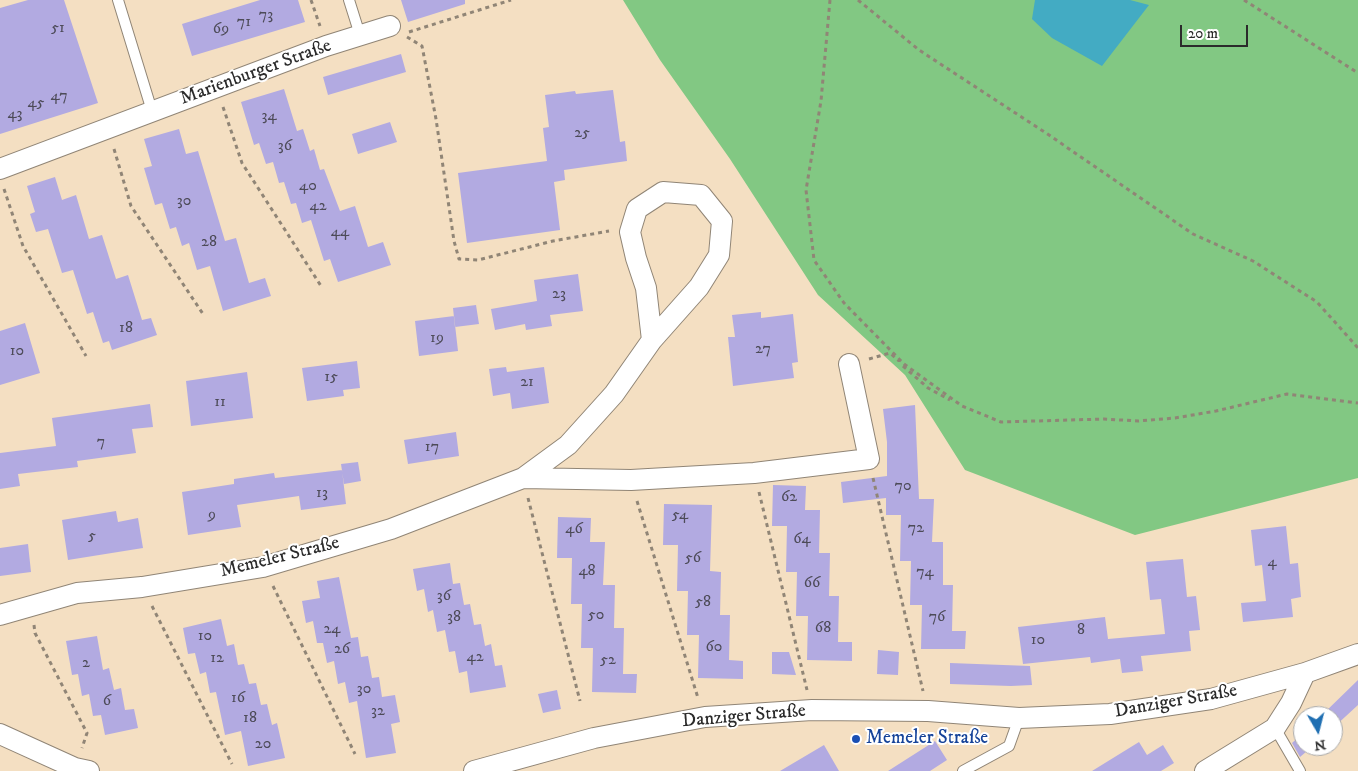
<!DOCTYPE html>
<meta charset="utf-8">
<style>
body{margin:0}
#map{position:relative;width:1358px;height:771px;overflow:hidden;background:#f4dfc2;font-family:"IM FELL DW Pica",serif}
canvas{display:block}
.north{position:absolute;left:1293px;top:706px;width:50px;height:50px;box-sizing:border-box;background:#fff;border:1px solid #aaa;border-radius:50%;rotate:172deg;font-size:14px;font-weight:700;line-height:20px;text-align:center;color:#2b2b2b}
.north::after{content:'';display:block;margin:auto;width:18px;height:22px;background:#1f6fb2;clip-path:polygon(50% 0,100% 100%,50% 72%,0 100%)}
.scale{position:absolute;left:1180px;top:25px;width:68px;height:22px;box-sizing:border-box;border:2px solid #2b2b2b;border-top:0;padding-left:6px;font-size:15px;line-height:18px;white-space:nowrap;color:#2b2b2b;-webkit-text-stroke:4px #fff;paint-order:stroke}
</style>
<div id="map">
<canvas width="1358" height="771"></canvas>
<div class="north">N</div>
<div class="scale">20 m</div>
</div>
<script>
const c = document.querySelector('canvas').getContext('2d');
c.lineJoin = 'round';
function paint(path, color) { c.fillStyle = color; c.fill(path, 'evenodd'); }
function stroke(path, color, width, dash) { c.strokeStyle = color; c.lineWidth = width; c.lineCap = dash ? 'butt' : 'round'; c.setLineDash(dash || []); c.stroke(path); }
function write(font, color, halo, rows, align = 'center') {
  c.font = font + ' "IM FELL DW Pica",serif'; c.lineWidth = 4; c.setLineDash([]); c.textBaseline = 'middle'; c.strokeStyle = halo; c.fillStyle = color; for (const [text, x, y, turn = 0] of rows) {
    c.save(); c.translate(x, y); c.rotate((+turn || 0) * Math.PI / 180); c.textAlign = isNaN(turn) ? turn : align; if (halo) c.strokeText(text, 0, 0); c.fillText(text, 0, 0); c.restore();
  }
}
paint(new Path2D(`
 M623,0H1358V478L1135,535L965,470L905,375L818,295L730,159L660,60Z`), '#82c883');
paint(new Path2D(`
 M1035,0H1130L1149,5L1102,66L1052,38L1032,19Z`), '#43abc3');
paint(new Path2D(`
 M28,0H64L98,103L0,134V8Z
 M260,0H298L305,22L192,56L182,24Z
 M401,0H465V4L408,22Z
 M401,54L406,72L328,95L323,77Z
 M284,89L297,131L303,129L310,151L314,149L320,170L324,169L340,211L355,206L368,247L383,242L391,265L338,282L330,259L324,261L311,220L302,223L296,203L291,204L284,182L279,183L273,162L266,164L259,143L254,145L241,102Z
 M613,90L620,142L625,141L627,161L564,170L565,180L554,182L560,230L467,243L458,173L547,161L543,128L549,127L545,95L575,91L576,94Z
 M390,122L397,142L358,154L352,134Z
 M179,129L186,154L198,151L225,241L236,238L249,283L265,278L271,296L223,311L210,266L197,270L189,243L182,246L176,227L170,229L162,203L155,205L144,168L152,166L144,139Z
 M55,177L62,200L76,195L89,239L102,235L116,279L128,275L142,320L151,318L157,335L112,350L109,341L103,343L93,312L87,314L73,270L62,273L48,229L36,232L30,214L35,212L27,186Z
 M578,274L583,311L550,315L552,326L526,330L525,324L495,330L491,309L537,301L534,280Z
 M476,305L479,324L455,327L453,308Z
 M761,312V318L793,314L798,362L792,363L794,378L733,386L728,337H735L732,315Z
 M454,316L458,351L419,356L415,321Z
 M25,323L40,373L0,385V331Z
 M357,361L360,388L343,390L344,396L307,401L302,368Z
 M506,367L507,372L544,367L549,403L512,409L510,393L493,396L489,369Z
 M247,372L253,418L191,426L186,381Z
 M150,404L153,427L132,429L136,453L77,461L78,467L18,474L20,486L0,489V453L56,446L52,418Z
 M915,405L919,499H934L932,542H943V585H953L952,631H966L965,649H921L922,605H910L911,561H900L901,515H886V498L843,503L841,482L887,476V442L883,409Z
 M456,432L459,456L408,464L404,440Z
 M358,462L361,481L344,484L341,464Z
 M342,470L346,504L301,510L299,496L237,505L241,527L188,535L182,492L234,484V479L274,473L275,478Z
 M773,485L806,486L805,510H820L819,553H830L829,596H839L838,642H852V661L807,660L808,616H796L797,572H786L787,526H772Z
 M664,504L712,505L710,571L721,572L720,615H730L729,660L743,661V679L698,678L699,635H687L688,591H677L678,545H663Z
 M116,511L118,522L138,518L143,548L68,560L62,520Z
 M558,517L591,518L590,542H605L603,585H615L614,628H624L623,674H637L636,693L592,692L593,648H581L582,604H571L572,558H557Z
 M1286,526L1290,564L1298,563L1301,597L1291,599L1293,617L1243,622L1241,603L1266,601L1262,565L1255,566L1251,530Z
 M28,544L31,572L0,576V548Z
 M1183,559L1187,597L1196,596L1200,630L1189,631L1191,651L1141,656L1143,671L1122,673L1120,659L1091,663L1090,657L1023,664L1018,627L1105,617L1108,639L1165,634L1161,599L1150,600L1146,562Z
 M450,563L453,584L460,583L464,605L470,604L474,625L481,624L485,646L491,644L495,666L502,665L506,687L470,693L467,671L459,673L455,651L449,652L445,630L437,632L433,610L428,612L424,589L417,591L413,569Z
 M339,577L351,638L358,637L361,657L368,656L372,678L379,677L382,697L395,695L400,722L391,724L396,753L366,758L357,701L349,703L345,682L338,684L334,661L327,663L323,643H317L313,621L306,623L302,601L320,598L317,581Z
 M221,619L227,646L234,644L238,665L244,664L249,684L256,683L261,705L267,704L272,725L277,723L285,758L248,766L241,731L225,735L216,692L210,693L206,672L200,674L195,653L188,654L183,628Z
 M97,636L103,670L109,668L114,690L121,688L125,710L134,709L138,728L105,735L101,715L93,716L89,694L82,696L78,674L72,675L66,641Z
 M878,650L899,652L898,675L877,674Z
 M772,652H789L796,675L772,674Z
 M950,663L1030,666L1032,685L1011,686L950,684Z
 M1358,680V705L1333,728V716H1321Z
 M557,690L561,709L543,713L538,694Z
 M1303,733V746H1313L1300,757L1292,743Z
 M935,741L947,760L930,771H888Z
 M1139,742L1147,755L1163,745L1174,763L1161,771H1092Z
 M824,745L839,771H780Z`), '#b2aae1');
const service = new Path2D(`
 M118,0L152,111
 M349,0L360,35
 M1275,728L1300,771
 M963,771L1009,746L1019,718`);
const minor = new Path2D(`
 M0,169L326,46L390,26
 M523,478L568,445L614,394L652,340L699,287L719,255L722,221L701,195L663,192L637,209L630,232L636,258L646,288L652,340
 M0,615L77,593L142,587L263,567L391,529L523,478L631,480L754,473L869,459L849,364
 M0,734L75,768L89,771
 M474,771L594,738L705,717L812,710L928,711L1019,718L1110,714L1211,699L1305,673L1358,654
 M1205,771L1275,728L1291,703L1305,673`);
stroke(service, '#908576', 12);
stroke(minor, '#908576', 22);
stroke(new Path2D(`
 M311,0L320,26
 M830,0L821,101L806,190L814,260L844,303L904,364L962,406L1001,422L1104,419L1138,421L1175,418L1216,411L1287,394L1358,403
 M858,0L919,50L1046,133L1193,234L1253,261L1317,302L1358,348
 M1244,0L1358,73
 M409,32L511,0
 M407,37L422,46L436,119L454,241L459,259L478,260L553,241L609,231
 M223,107L242,163L321,286
 M114,149L131,206L203,314
 M4,189L23,246L86,356
 M869,359L890,353L899,361
 M903,366L928,388L950,400
 M873,478L923,691
 M759,492L807,690
 M528,498L580,701
 M637,501L698,698
 M273,586L355,754
 M152,606L232,764
 M34,625L35,633L87,733L82,748`), '#908576', 3, [4, 4]);
stroke(service, '#fff', 10);
stroke(minor, '#fff', 20);
for (const [x, y, r, color] of [
 [856,739,5,"#1a4fb4"]
]) { const dot = new Path2D(); dot.arc(x, y, r, 0, 2 * Math.PI); c.fillStyle = color; c.fill(dot); stroke(dot, '#fff', 2); }
write('16px', '#4d4b58', null, [
 ["73",266,16],
 ["71",244,23],
 ["51",58,29],
 ["69",221,30],
 ["47",59,97],
 ["45",36,104],
 ["43",15,115],
 ["34",269,117],
 ["25",582,134],
 ["36",285,147],
 ["40",308,187],
 ["30",184,202],
 ["42",318,207],
 ["44",340,233],
 ["28",209,243],
 ["23",559,295],
 ["18",126,329],
 ["19",437,339],
 ["27",763,350],
 ["10",17,352],
 ["15",331,378],
 ["21",527,383],
 ["11",220,403],
 ["7",101,443],
 ["17",432,448],
 ["70",903,487],
 ["13",322,494],
 ["62",789,498],
 ["9",212,516],
 ["54",680,516],
 ["72",916,529],
 ["46",574,530],
 ["5",92,537],
 ["64",802,540],
 ["56",693,559],
 ["4",1272,563],
 ["48",587,572],
 ["74",925,573],
 ["66",812,584],
 ["36",444,597],
 ["58",703,603],
 ["50",596,616],
 ["38",454,618],
 ["76",937,618],
 ["68",823,629],
 ["24",332,630],
 ["8",1081,631],
 ["10",205,637],
 ["10",1038,641],
 ["60",714,648],
 ["26",342,650],
 ["42",475,658],
 ["12",217,659],
 ["52",608,661],
 ["2",86,664],
 ["30",364,690],
 ["16",238,699],
 ["6",107,702],
 ["32",378,712],
 ["18",250,719],
 ["20",263,745]
]);
write('19px', '#2b2b2b', '#fff', [
 ["Marienburger Straße",256,73,-20],
 ["Memeler Straße",280,558,-14],
 ["Danziger Straße",1176,702,-10],
 ["Danziger Straße",744,717,-5]
]);
write('19px', '#164399', '#fff', [
 ["Memeler Straße",866,739]
], 'left');
</script>
